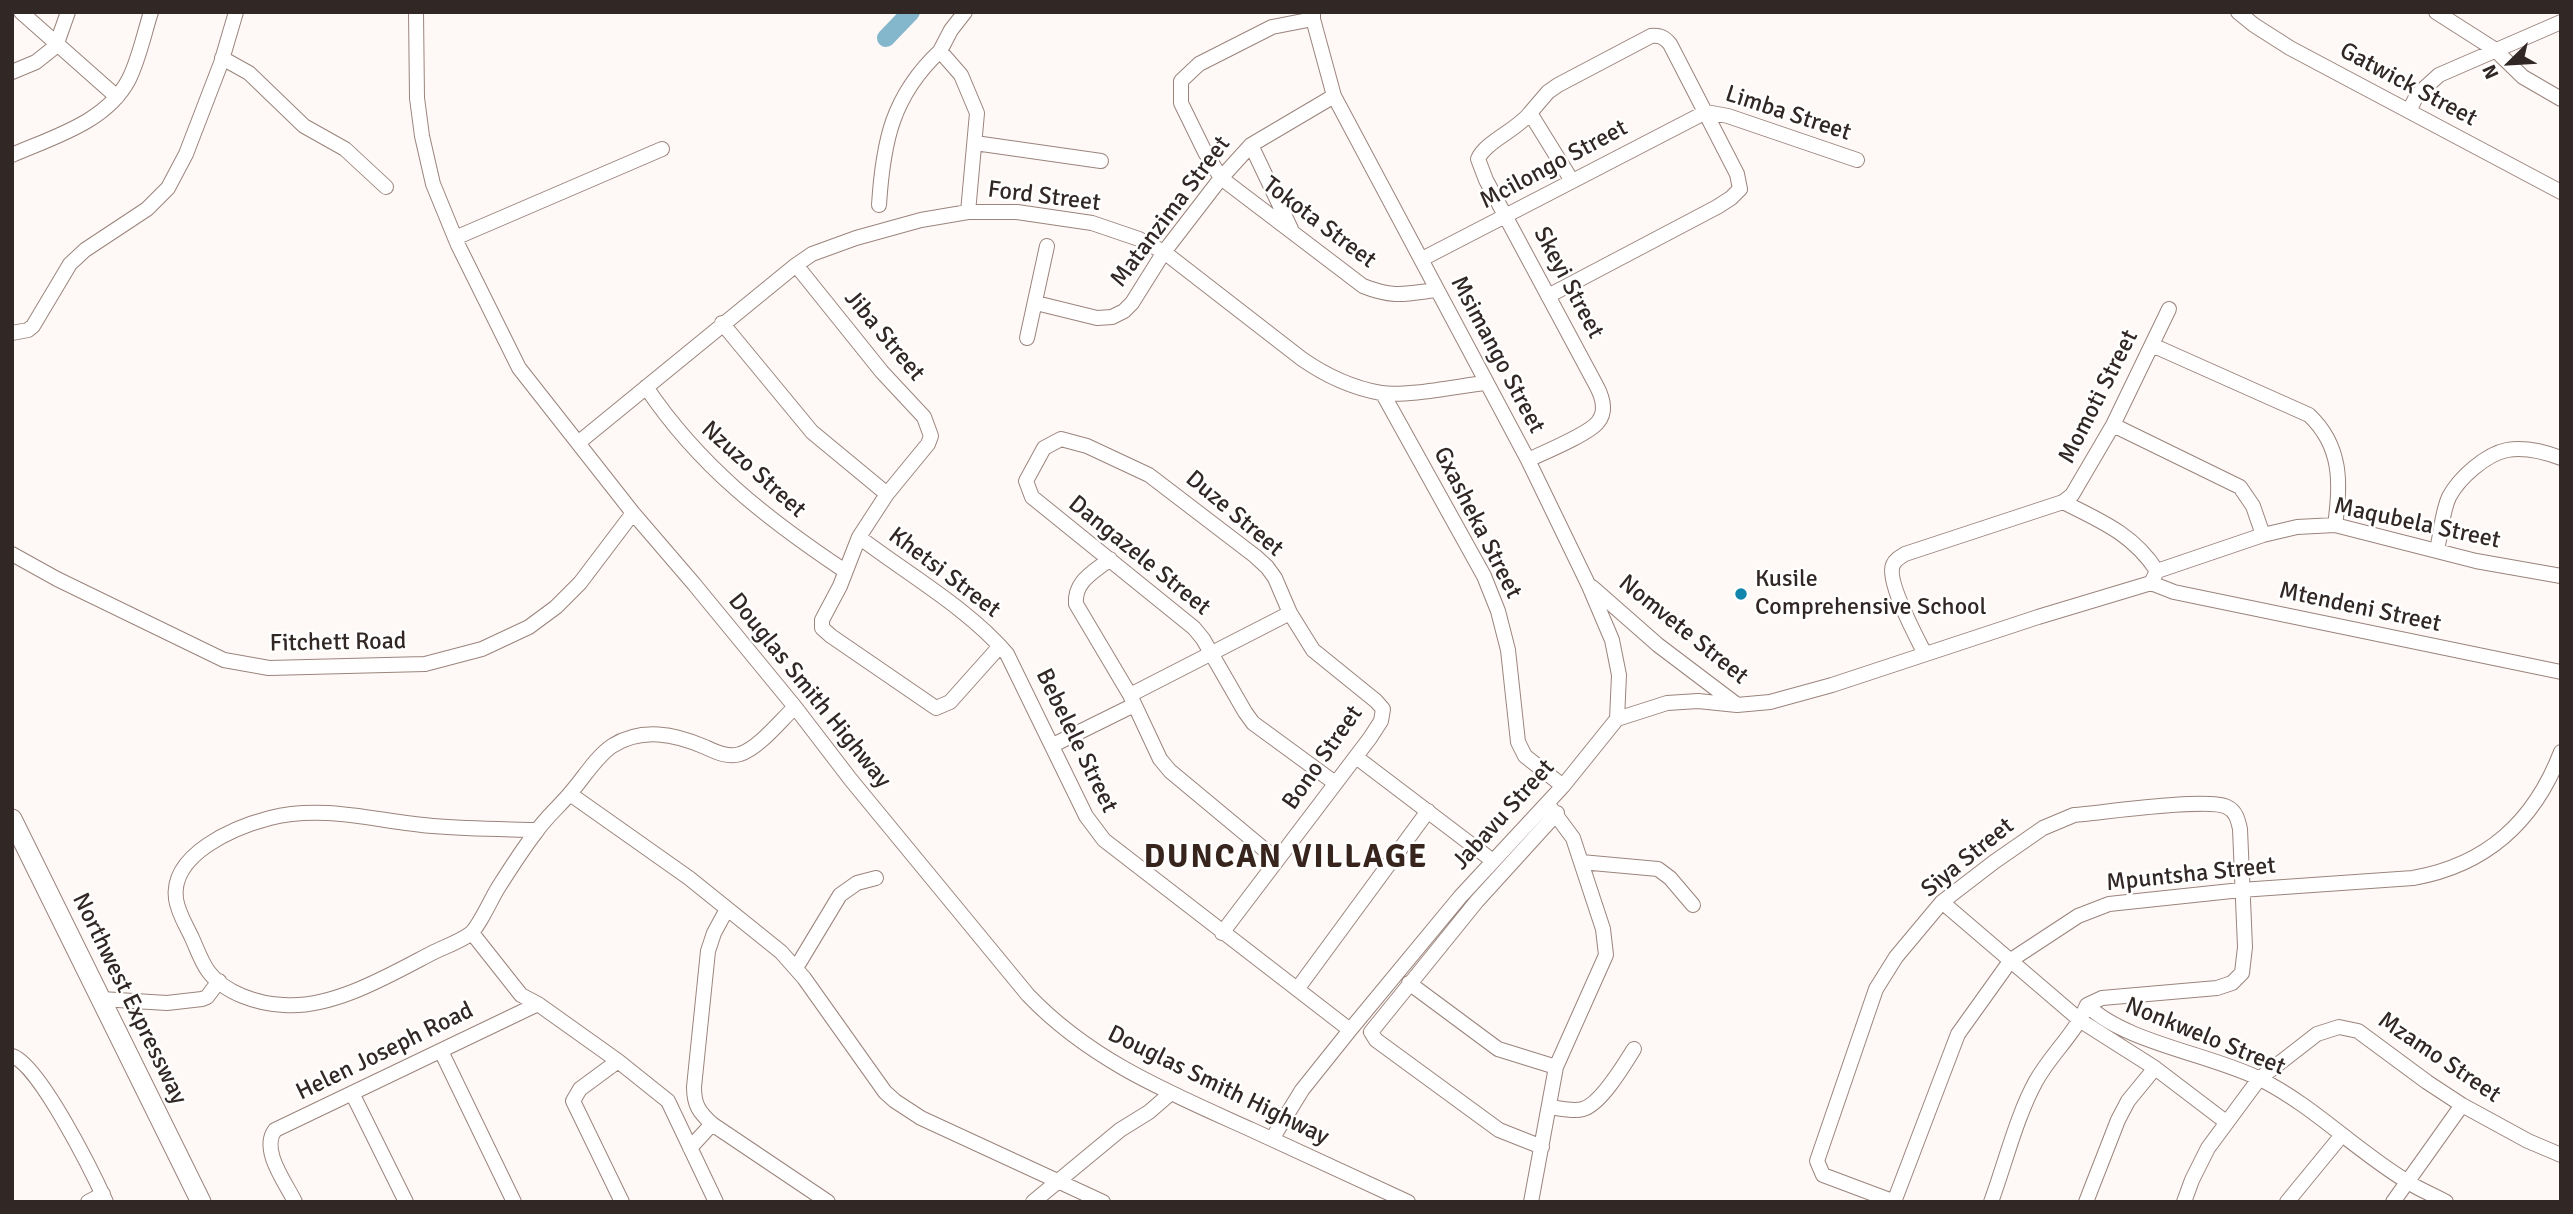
<!DOCTYPE html>
<style>
body{margin:0}
#map{position:relative;width:2573px;height:1214px;overflow:hidden;background:#fef9f7;font-family:Signika,sans-serif}
canvas{display:block}
.frame{position:absolute;inset:0;border:14px solid #312825;pointer-events:none}
.north{position:absolute;left:2475px;top:28px;width:70px;height:70px;-webkit-text-stroke:5px #fff;paint-order:stroke;rotate:246deg;font-size:19px;font-weight:700;line-height:28px;text-align:center;color:#312825}
.north::after{content:'';display:block;margin:auto;width:24px;height:32px;background:#312825;clip-path:polygon(50% 0,100% 100%,50% 72%,0 100%)}
</style>
<div id="map">
<canvas width="2573" height="1214"></canvas>
<div class="frame"></div>
<div class="north">N</div>
</div>
<script>
const c = document.querySelector('canvas').getContext('2d');
c.lineJoin = 'round';
function stroke(path, color, width, dash) { c.strokeStyle = color; c.lineWidth = width; c.lineCap = dash ? 'butt' : 'round'; c.setLineDash(dash || []); c.stroke(path); }
function write(font, color, halo, rows, align = 'center') {
  c.font = font + ' Signika,sans-serif'; c.lineWidth = 5; c.setLineDash([]); c.textBaseline = 'middle'; c.strokeStyle = halo; c.fillStyle = color; for (const [text, x, y, turn = 0] of rows) {
    c.save(); c.translate(x, y); c.rotate((+turn || 0) * Math.PI / 180); c.textAlign = isNaN(turn) ? turn : align; if (halo) c.strokeText(text, 0, 0); c.fillText(text, 0, 0); c.restore();
  }
}
stroke(new Path2D(`
 M886,38L911,12`), '#84b6cc', 18);
const minor = new Path2D(`
 M21,12L117,97
 M416,12L417,98L422,136L433,184L458,245L519,368L633,513L694,584L795,707L851,780L1028,995C1091,1061 1170,1093 1252,1130C1304,1154 1356,1178 1408,1202
 M1313,12V19L1334,96L1528,460L1589,586L1612,640L1619,675L1617,719
 M2238,12L2254,25L2290,48L2561,192
 M2436,12L2494,49L2523,77L2561,99
 M1313,19L1272,27L1199,64L1181,81V103L1205,152L1221,178L1363,286C1393,298 1405,294 1436,290
 M940,51L951,30L965,12
 M222,58L249,73L304,126L345,149L386,187
 M12,72L36,62L56,46L68,12
 M2409,111L2417,95L2439,75L2561,22
 M1706,112L1728,116L1857,160
 M975,143L1101,161
 M1251,145L1291,229
 M12,155C53,137 107,122 129,79C139,59 144,34 151,12
 M879,205C883,142 892,96 940,51L961,75L977,113L968,212
 M455,238L662,149
 M1422,259L1706,112
 M796,265L882,372L924,417L931,436L928,444L887,494L859,537L840,586L822,620V628L831,636L936,708L950,702L1000,646
 M1548,296L1717,207L1731,198L1740,189L1737,174L1670,44C1664,37 1660,35 1651,36L1558,85L1548,92L1530,113L1572,181
 M1036,303L1097,318L1112,317L1124,311L1132,303L1164,252L1221,178L1251,145L1334,96
 M722,323L812,432L887,494
 M12,333L28,330L33,326L70,264L85,250L147,209L168,188L186,154L221,63L236,12
 M1027,338L1047,246
 M2152,345L2309,415C2342,446 2341,484 2335,525
 M646,387C699,466 767,519 845,571
 M1383,394L1484,576L1498,611L1508,650L1518,742L1525,756L1563,786
 M2113,425L2240,487L2253,506L2263,535
 M578,443L796,265L812,254L856,238L921,220L968,212H1017L1092,223L1139,239L1164,252L1302,359C1325,375 1353,388 1381,393C1405,397 1459,386 1485,383
 M1528,460C1543,453 1589,434 1598,422C1607,411 1602,396 1596,385L1486,180L1478,159C1485,142 1517,130 1530,113
 M2063,502C2101,521 2133,534 2157,571
 M859,537C906,573 969,609 1007,654L1086,816L1104,840L1350,1030
 M2437,550C2441,533 2442,512 2449,497C2459,478 2486,454 2507,450C2524,447 2545,452 2561,458
 M12,554L57,579L224,660L269,668L425,664L482,649L529,627L556,607L580,583L633,513
 M1110,559C1094,572 1074,581 1076,604L1130,695L1160,759L1170,771L1277,860
 M2151,583L2157,571L2263,535L2297,527L2335,525L2476,561L2561,576
 M2151,583L2174,592L2561,672
 M1592,587L1658,645L1736,704
 M1925,654C1917,638 1886,581 1893,565C1895,560 1900,557 1905,554L2063,502L2072,495L2113,425L2169,309
 M1130,695L1290,613
 M1053,745L1134,705
 M1356,757L1493,861
 M570,794L689,878L781,952L804,978L885,1092L895,1101L921,1118L1103,1202
 M537,830C502,829 468,829 433,826C379,822 325,804 270,818C235,827 170,854 176,899C178,913 186,925 192,938C197,949 201,961 208,971C224,993 258,1004 284,1005C332,1009 390,975 432,953C444,947 459,942 470,934C479,927 491,899 498,888C510,869 522,850 536,832C546,817 561,805 572,791C585,776 596,757 612,746C642,727 675,734 705,747C716,752 728,758 740,754C758,749 781,720 795,707
 M1581,862L1658,869L1670,878L1693,905
 M1942,902L2081,1021L2155,1068L2226,1122
 M472,933L521,995L538,1004L618,1061L668,1101L716,1202
 M1222,933L1370,738L1381,721L1383,709L1376,701L1313,650L1290,613L1275,578L1267,567L1255,556L1149,475L1087,446L1061,439L1044,448L1026,481L1032,497L1194,628L1203,639L1245,712L1253,723L1335,783
 M796,968L840,895L857,883L876,878
 M1409,983L1498,1049L1556,1067
 M1298,988L1428,811
 M101,999L167,1003L202,999L207,997L219,981
 M2087,1005C2124,1042 2209,1054 2258,1078C2313,1105 2356,1151 2408,1182C2420,1190 2434,1195 2446,1202
 M441,1051L514,1202
 M12,1056C39,1064 93,1173 106,1202
 M618,1061L580,1089L573,1101L622,1202
 M352,1093L406,1202
 M1549,1107C1559,1108 1573,1112 1583,1109C1601,1104 1624,1065 1634,1049
 M712,1124C699,1112 694,1105 694,1087L708,951L714,933L727,909
 M1272,1139L1302,1090L1350,1030L1460,897L1563,786L1617,719L1667,703L1698,701L1737,705L1770,702L1832,685L2038,617L2151,583
 M1542,1147L1499,1130L1376,1040L1371,1032L1477,901L1557,813
 M690,1148L712,1124L828,1202
 M88,1202L103,1194
 M295,1202C286,1183 260,1150 275,1130L538,1004
 M1033,1202L1120,1130L1149,1112L1171,1093
 M1531,1202L1556,1067L1606,955L1603,929L1573,838L1550,807
 M1894,1202L1958,1034L2011,960L2078,916L2109,904L2241,890L2413,878C2487,865 2534,822 2561,752
 M1895,1202L1823,1175L1817,1161L1876,989L1896,957L1942,902L1994,862L2043,828L2074,815C2101,813 2208,797 2227,807C2236,811 2238,820 2240,829L2245,947L2242,973L2232,983L2217,988L2102,998L2087,1005C2075,1034 2051,1054 2036,1081C2017,1115 2005,1164 1991,1202
 M2086,1202L2118,1120L2128,1101L2155,1068
 M2184,1202L2192,1180L2208,1148L2259,1079L2317,1034L2339,1027L2358,1031L2427,1082L2462,1105L2528,1141L2561,1155
 M2287,1202L2342,1135
 M2393,1202L2462,1105`);
const major = new Path2D(`
 M12,819L201,1202`);
stroke(minor, '#9b847c', 16);
stroke(major, '#9b847c', 21);
stroke(minor, '#fff', 14);
stroke(major, '#fff', 19);
for (const [x, y, r, color] of [
 [1741,594,7,"#1185ab"]
]) { const dot = new Path2D(); dot.arc(x, y, r, 0, 2 * Math.PI); c.fillStyle = color; c.fill(dot); stroke(dot, '#fff', 2.5); }
write('24px', '#312825', '#fff', [
 ["Gatwick Street",2408,85,28],
 ["Limba Street",1788,114,18],
 ["Mcilongo Street",1554,165,-28],
 ["Ford Street",1044,197,7],
 ["Matanzima Street",1171,212,-53],
 ["Tokota Street",1319,223,37],
 ["Skeyi Street",1568,283,62],
 ["Jiba Street",884,336,50],
 ["Msimango Street",1497,355,62],
 ["Momoti Street",2099,397,-63],
 ["Nzuzo Street",753,470,42],
 ["Duze Street",1234,514,40],
 ["Gxasheka Street",1477,523,63],
 ["Maqubela Street",2417,524,12],
 ["Dangazele Street",1139,556,39],
 ["Khetsi Street",944,573,37],
 ["Mtendeni Street",2360,608,12],
 ["Nomvete Street",1683,630,39],
 ["Fitchett Road",338,643,-1],
 ["Douglas Smith Highway",809,691,51],
 ["Bebelele Street",1076,741,64],
 ["Bono Street",1323,758,-55],
 ["Jabavu Street",1504,815,-48],
 ["Siya Street",1968,858,-39],
 ["Mpuntsha Street",2191,875,-6],
 ["Northwest Expressway",129,999,64],
 ["Nonkwelo Street",2205,1037,22],
 ["Helen Joseph Road",385,1052,-26],
 ["Mzamo Street",2439,1058,34],
 ["Douglas Smith Highway",1218,1086,26]
]);
write('24px', '#312825', '#fff', [
 ["Kusile",1755,580],
 ["Comprehensive School",1755,608]
], 'left');
c.letterSpacing = '2px';
write('bold 32px', '#36241d', '#fff', [
 ["DUNCAN VILLAGE",1286,859]
]);
c.letterSpacing = '0px';
</script>
